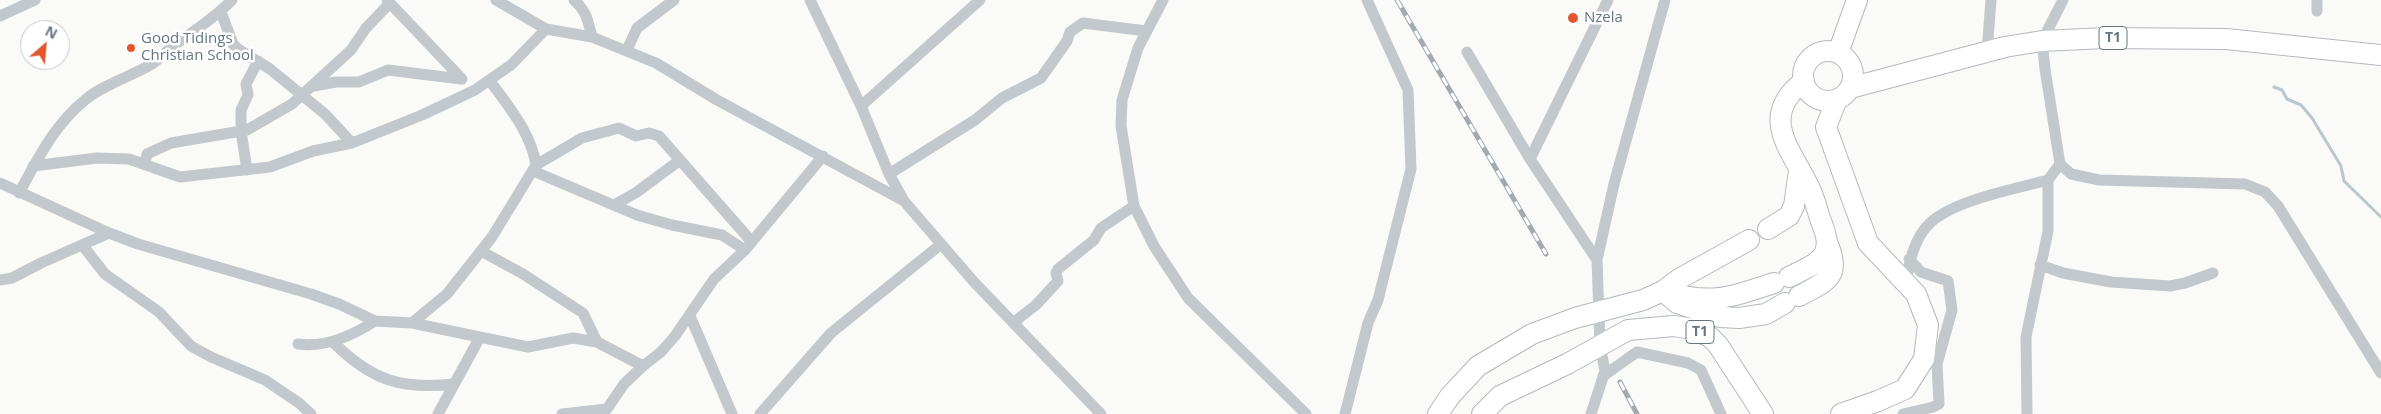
<!DOCTYPE html>
<style>
body{margin:0}
#map{position:relative;width:2381px;height:414px;overflow:hidden;background:#fafaf8;font-family:"Open Sans",sans-serif}
canvas{display:block}
.north{position:absolute;left:20px;top:20px;width:50px;height:50px;box-sizing:border-box;background:#fff;border:1px solid #c1c8cd;border-radius:50%;rotate:27deg;font-size:14px;font-weight:700;line-height:20px;text-align:center;color:#657683}
.north::after{content:'';display:block;margin:auto;width:18px;height:22px;background:#e4572e;clip-path:polygon(50% 0,100% 100%,50% 72%,0 100%)}
</style>
<div id="map">
<canvas width="2381" height="414"></canvas>
<div class="north">N</div>
</div>
<script>
const c = document.querySelector('canvas').getContext('2d');
c.lineJoin = 'round';
function stroke(path, color, width, dash) { c.strokeStyle = color; c.lineWidth = width; c.lineCap = dash ? 'butt' : 'round'; c.setLineDash(dash || []); c.stroke(path); }
function write(font, color, halo, rows, align = 'center') {
  c.font = font + ' "Open Sans",sans-serif'; c.lineWidth = 5; c.setLineDash([]); c.textBaseline = 'middle'; c.strokeStyle = halo; c.fillStyle = color; for (const [text, x, y, turn = 0] of rows) {
    c.save(); c.translate(x, y); c.rotate((+turn || 0) * Math.PI / 180); c.textAlign = isNaN(turn) ? turn : align; if (halo) c.strokeText(text, 0, 0); c.fillText(text, 0, 0); c.restore();
  }
}
stroke(new Path2D(`
 M2274,87L2282,90L2287,99L2301,105L2312,118L2341,166L2344,181L2381,217`), '#bbc7cb', 3);
const highway = new Path2D(`
 M1803 76a25 25 0 1 1 50 0a25 25 0 1 1-50 0Z
 M1838,53L1857,0
 M1850,88L2005,47L2042,41L2106,38L2226,39L2381,55
 M1837,99L1826,127L1868,243L1916,294L1928,325L1924,359L1905,389L1878,401L1841,414
 M1768,229L1789,216L1794,206L1799,171
 M1749,240L1679,279L1663,291L1677,303L1720,317L1739,318L1766,314L1785,303
 M1789,277C1800,271 1818,265 1824,254C1830,243 1825,232 1821,221C1817,210 1815,199 1810,189C1792,150 1757,117 1804,81
 M1799,296C1828,281 1842,276 1827,242
 M1438,414L1450,396L1478,366L1532,334L1575,318L1643,300L1663,291C1711,305 1728,298 1774,283
 M1482,414L1500,396L1567,364L1628,330L1674,326L1693,329L1710,337L1718,345L1763,414`);
stroke(highway, '#b4b9bd', 22);
stroke(new Path2D(`
 M387,0L462,79
 M496,0L546,29L592,37L656,63L717,100L904,201
 M574,0C587,11 588,22 592,37
 M810,0L861,106L889,174L904,201L974,282L1101,414
 M1163,0L1138,48L1122,100L1121,126L1134,206L1154,246L1188,298L1306,414
 M2063,0L2042,41L2045,69L2060,164L2071,174L2099,180L2245,184L2265,192L2278,206L2381,373
 M2317,0V11
 M221,12L233,44L238,49L270,69L325,114L352,143
 M0,16L35,0
 M627,50L637,28L674,0
 M1467,52L1530,159L1597,260
 M1987,52L1991,0
 M314,86L336,82H359L388,70L461,79
 M861,106L980,0
 M1530,159L1608,0
 M145,164L147,154L171,143L247,130L292,104L351,50L366,28L390,3
 M536,165L582,138L619,128L636,136L649,133L659,136L752,242
 M33,166L97,158L129,159L180,177L270,167L313,151L352,143L422,115L475,90L511,65L546,29
 M247,170L241,131V110L248,95L246,84L258,61
 M533,171L637,215L672,225L722,235L745,250
 M889,174L975,120L1002,98L1041,78L1067,41L1070,32L1083,23L1146,31
 M0,183L109,233L138,244L311,294L339,304L375,321L412,323L528,347L573,338L597,342L643,366L661,352L675,336L714,279L745,250L823,156
 M19,193C38,159 54,125 85,100C104,84 130,77 152,64C159,60 165,52 172,47C193,31 214,19 232,0
 M614,205L637,192L680,160
 M83,246L105,274L159,312L191,346L211,357L265,380L299,403L311,414
 M481,251L523,274L583,313L597,342
 M2040,265L2063,273L2111,282L2170,286L2185,283L2213,273
 M0,280L12,278L41,263L109,233
 M1906,283C1909,263 1914,238 1930,223C1955,200 2015,189 2048,180
 M690,316L732,414
 M1014,322L1036,305L1058,281L1056,273L1058,269L1094,240L1101,228L1134,206
 M412,323L447,294L492,237L536,165C531,133 509,107 490,81
 M333,342C371,380 401,390 454,384
 M298,344C326,348 352,336 375,321
 M1603,376L1637,352L1688,363L1701,370L1721,414
 M438,414L480,337
 M562,414L607,409L624,384L643,366
 M760,414L831,333L940,245
 M1345,414L1368,323L1378,300L1411,169L1408,90L1367,0
 M1591,414L1605,371L1600,345L1597,260L1614,184L1665,0
 M1903,414L1933,407L1939,404L1937,364L1952,310L1948,281L1921,272L1909,259
 M2027,414L2026,337L2048,231V180L2060,164`), '#c3c8cc', 11);
stroke(highway, '#fff', 20);
const rail = new Path2D(`
 M1397,0L1546,254
 M1620,382L1637,414`);
stroke(rail, '#a2aab0', 5);
stroke(rail, '#fff', 3, [9]);
for (const [x, y, r, color] of [
 [1573,18,6,"#e4572e"],
 [131,48,5,"#e4572e"]
]) { const dot = new Path2D(); dot.arc(x, y, r, 0, 2 * Math.PI); c.fillStyle = color; c.fill(dot); stroke(dot, '#fff', 2); }
for (const [x, y, w] of [
 [2113,38,28],
 [1700,332,28]
]) { const box = new Path2D(); box.roundRect(x - w / 2, y - 11.5, w, 23, 4); c.fillStyle = '#fff'; c.fill(box); stroke(box, '#657683', 1); }
write('bold 14px', '#657683', null, [
 ["T1",2113,38],
 ["T1",1700,332]
]);
write('15px', '#657683', '#fff', [
 ["Nzela",1584,18],
 ["Good Tidings",141,39],
 ["Christian School",141,56]
], 'left');
</script>
